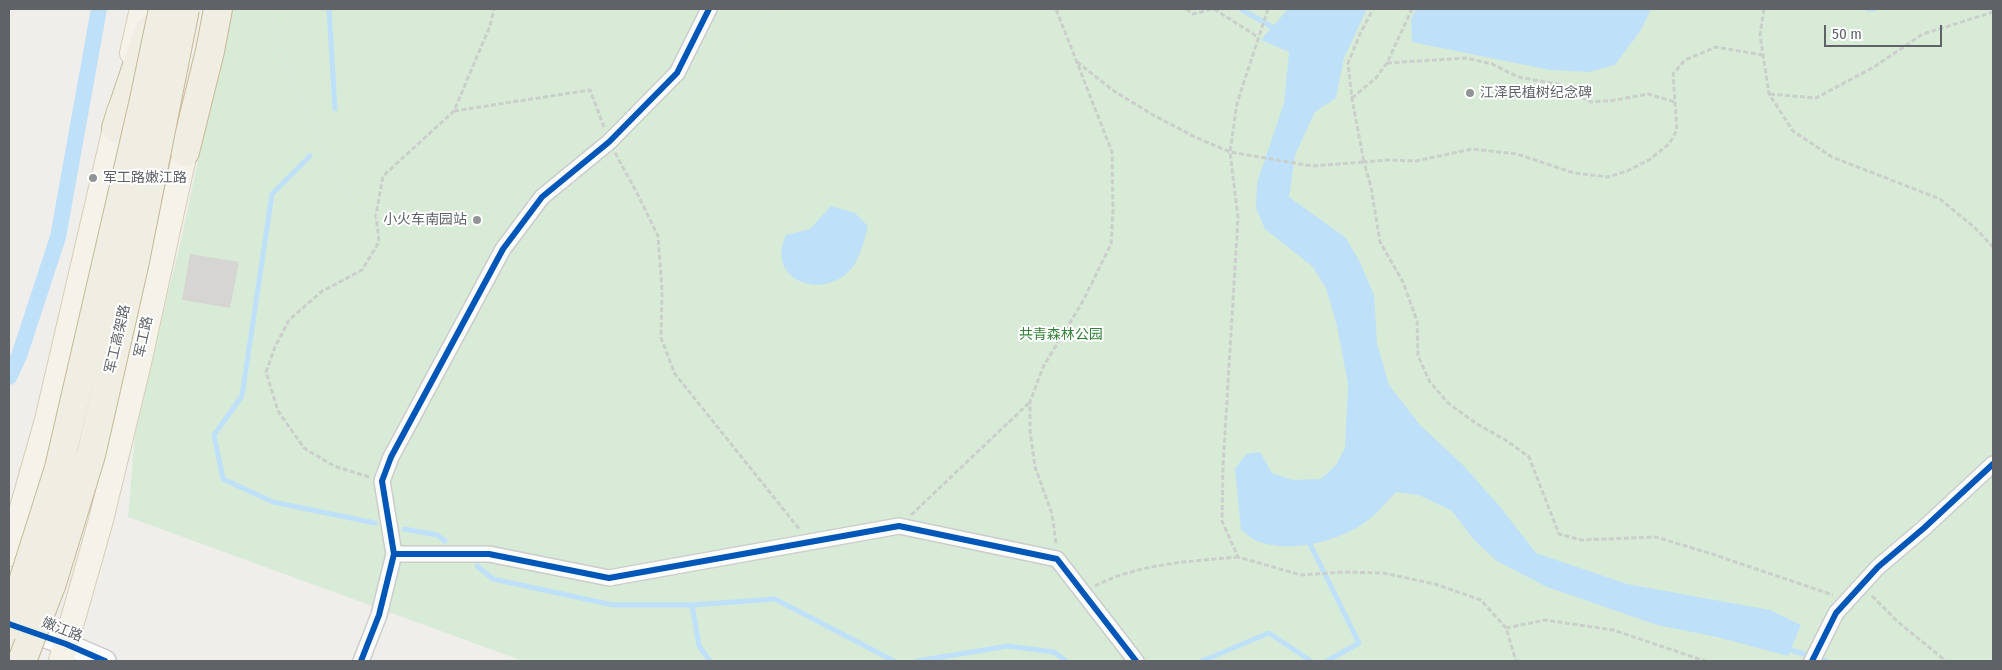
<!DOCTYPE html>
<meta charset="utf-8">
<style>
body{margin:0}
#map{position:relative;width:2002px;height:670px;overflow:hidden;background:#efeeea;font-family:"Fira Sans Condensed",sans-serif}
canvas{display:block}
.frame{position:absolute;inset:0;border:10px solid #5f6368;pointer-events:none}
.scale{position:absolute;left:1824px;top:25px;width:118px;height:22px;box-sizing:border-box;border:2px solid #5f6368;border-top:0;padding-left:6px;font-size:15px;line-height:18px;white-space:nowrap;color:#5f6368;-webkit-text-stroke:4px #fff;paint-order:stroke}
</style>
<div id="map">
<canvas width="2002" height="670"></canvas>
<div class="frame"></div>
<div class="scale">50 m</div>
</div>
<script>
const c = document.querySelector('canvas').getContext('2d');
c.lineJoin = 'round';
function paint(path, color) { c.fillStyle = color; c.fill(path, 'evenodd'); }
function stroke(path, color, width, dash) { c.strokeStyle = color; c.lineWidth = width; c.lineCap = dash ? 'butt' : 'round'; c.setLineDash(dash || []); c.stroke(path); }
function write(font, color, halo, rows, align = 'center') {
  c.font = font + ' "Fira Sans Condensed","Noto Sans SC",sans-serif'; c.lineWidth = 4; c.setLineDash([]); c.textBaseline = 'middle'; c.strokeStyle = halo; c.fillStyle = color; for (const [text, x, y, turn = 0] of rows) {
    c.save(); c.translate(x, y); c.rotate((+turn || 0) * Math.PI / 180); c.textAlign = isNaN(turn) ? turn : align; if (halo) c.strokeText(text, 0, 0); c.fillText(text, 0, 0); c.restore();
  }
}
paint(new Path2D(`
 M229,9H1993V661H523L128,517L136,424L183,232Z`), '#d8ebd6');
paint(new Path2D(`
 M1288,9H1367L1344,58L1336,98L1315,112L1295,155L1289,197L1345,237L1359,260L1374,295L1377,343L1389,385L1420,425L1464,466L1501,508L1536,553L1627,584L1770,610L1801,625L1788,656L1717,637L1657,625L1547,587L1497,561L1474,540L1452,511L1419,495L1396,492C1388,500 1381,509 1372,517C1345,540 1291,555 1257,541C1251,539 1246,533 1241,530L1235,469L1246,454L1260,452L1272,473L1293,480L1321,479L1336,465L1345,448L1348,384L1337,326L1326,288L1312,266L1265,229L1256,208L1257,183L1284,103L1289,52L1261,40Z
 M1416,9H1651L1641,30L1615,65L1589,72L1550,70L1412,42L1411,20Z
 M831,206L855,213L868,226C864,240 861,257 851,269C824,301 764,281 786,235L810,229Z`), '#bfe0f9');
stroke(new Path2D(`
 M329,9L335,109
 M1241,9L1272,27
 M1868,9H1874
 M310,156L272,194L242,396L214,435L223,479L273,502L375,523
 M404,529L437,535L445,541
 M1307,538L1359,643L1327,661
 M477,566L493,579L613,605H692L775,599L894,661
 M692,605L699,646L710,661
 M1784,648L1826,661
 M917,661L1008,646L1054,652L1066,661
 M1202,661L1269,633L1311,661`), '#bfe0f9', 5);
stroke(new Path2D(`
 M9,377L19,356L58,237L99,9`), '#bfe0f9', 16);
paint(new Path2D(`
 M190,254L239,262L230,308L182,300Z`), '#d6d5d3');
const street = new Path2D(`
 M394,554H489L609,578L899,526L1057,559L1136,661
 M361,661L379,615L394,554L382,481L391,457L503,249L542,197L609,142L677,73L709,9
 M1812,661L1836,613L1878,567L1924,528L1993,464`);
const secondary = new Path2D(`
 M19,628L66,644L105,661`);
const primary = new Path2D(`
 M132,53L142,9
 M9,554L47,420L119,111
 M61,661L101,520L139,363L185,152L187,134`);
const highway = new Path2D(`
 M116,128L149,30
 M185,152L210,51L218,9`);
stroke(street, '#cbcccc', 18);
stroke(secondary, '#cacacb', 24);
stroke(primary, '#d7ceb8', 26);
stroke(highway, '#c8b996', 30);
stroke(new Path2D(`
 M1186,9L1193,14L1213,9
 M1214,9L1258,37
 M1268,9L1237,103L1230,152L1238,218L1223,466L1222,521L1238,557L1301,575L1344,572L1383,573L1435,584L1481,600L1506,628L1516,661
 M1764,9L1760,35L1769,94L1793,131L1832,157L1940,199L1974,227L1993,247
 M1763,55L1716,47L1685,60L1673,74L1677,130L1669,144L1649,160L1627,171L1608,177L1574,173L1517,154L1472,149L1416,161L1389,160L1364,162L1371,187L1380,242L1403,282L1417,321L1418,356L1430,382L1448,403L1477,424L1507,441L1529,457L1559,534L1581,540L1656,537L1712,554L1833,595
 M1077,62L1114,91L1153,115L1195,137L1230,152L1312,166L1364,162L1352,99L1348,63L1360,34L1373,9
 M1387,63L1466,58L1492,64L1518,77L1557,84L1591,102L1616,100L1648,94L1675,102
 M1770,94L1816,98L1874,67L1923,34L1993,12
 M1352,98L1376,78L1387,63L1412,9
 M454,111L590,90L604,127
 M615,153L637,193L658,236L662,290L661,338L675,374L800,530
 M369,477L334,466L304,448L278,411L266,372L275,347L289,320L321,292L362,270L379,242L376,215L383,176L454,111L490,26L494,9
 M911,515L1030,402
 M1056,543L1052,514L1035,467L1030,431V402L1043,367L1083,301L1111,244L1113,211L1112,152L1056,9
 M1095,586C1137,564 1190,561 1238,557
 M1872,596L1898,622L1946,661
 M1506,628L1545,620L1613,630L1705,661`), '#cacfcc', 3, [5, 2.5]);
stroke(street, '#fdfcfc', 15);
stroke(secondary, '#fdfcfc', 21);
stroke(primary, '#f4f2e9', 24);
stroke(highway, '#f0ede3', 28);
stroke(new Path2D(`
 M274,9L273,25L278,46L330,165C337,176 343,190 353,200C382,231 430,223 468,215C501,208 535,201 566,187C598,172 625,145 651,123C693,87 736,50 773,9`), '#e4e4e4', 4, [1, 6]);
const highwayBridge = new Path2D(`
 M9,626L59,468L144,100L163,9
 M22,661L52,583L91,455L134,266L185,9`);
stroke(highwayBridge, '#c8b996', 30, []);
stroke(highwayBridge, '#f0ede3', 28);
stroke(new Path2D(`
 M394,554H489L609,578L899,526L1057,559L1136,661
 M9,624L66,644L105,661
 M361,661L379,615L394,554L382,481L391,457L503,249L542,197L609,142L677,73L709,9
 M1812,661L1836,613L1878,567L1924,528L1993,464`), '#0057b8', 6);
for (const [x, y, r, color] of [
 [1470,93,5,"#919496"],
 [93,178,5,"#919496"],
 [477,220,5,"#919496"]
]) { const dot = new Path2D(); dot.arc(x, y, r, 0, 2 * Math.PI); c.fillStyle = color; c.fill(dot); stroke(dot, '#fff', 2); }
write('14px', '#5f6368', '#fff', [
 ["江泽民植树纪念碑",1480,93],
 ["军工路嫩江路",103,178],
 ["小火车南园站",467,220,"right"]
], 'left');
write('14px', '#348238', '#fff', [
 ["共青森林公园",1061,335]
]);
write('14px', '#5f6368', '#fff', [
 ["军工路",144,337,-78],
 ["军工高架路",118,339,-77],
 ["嫩江路",62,630,21]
]);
</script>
